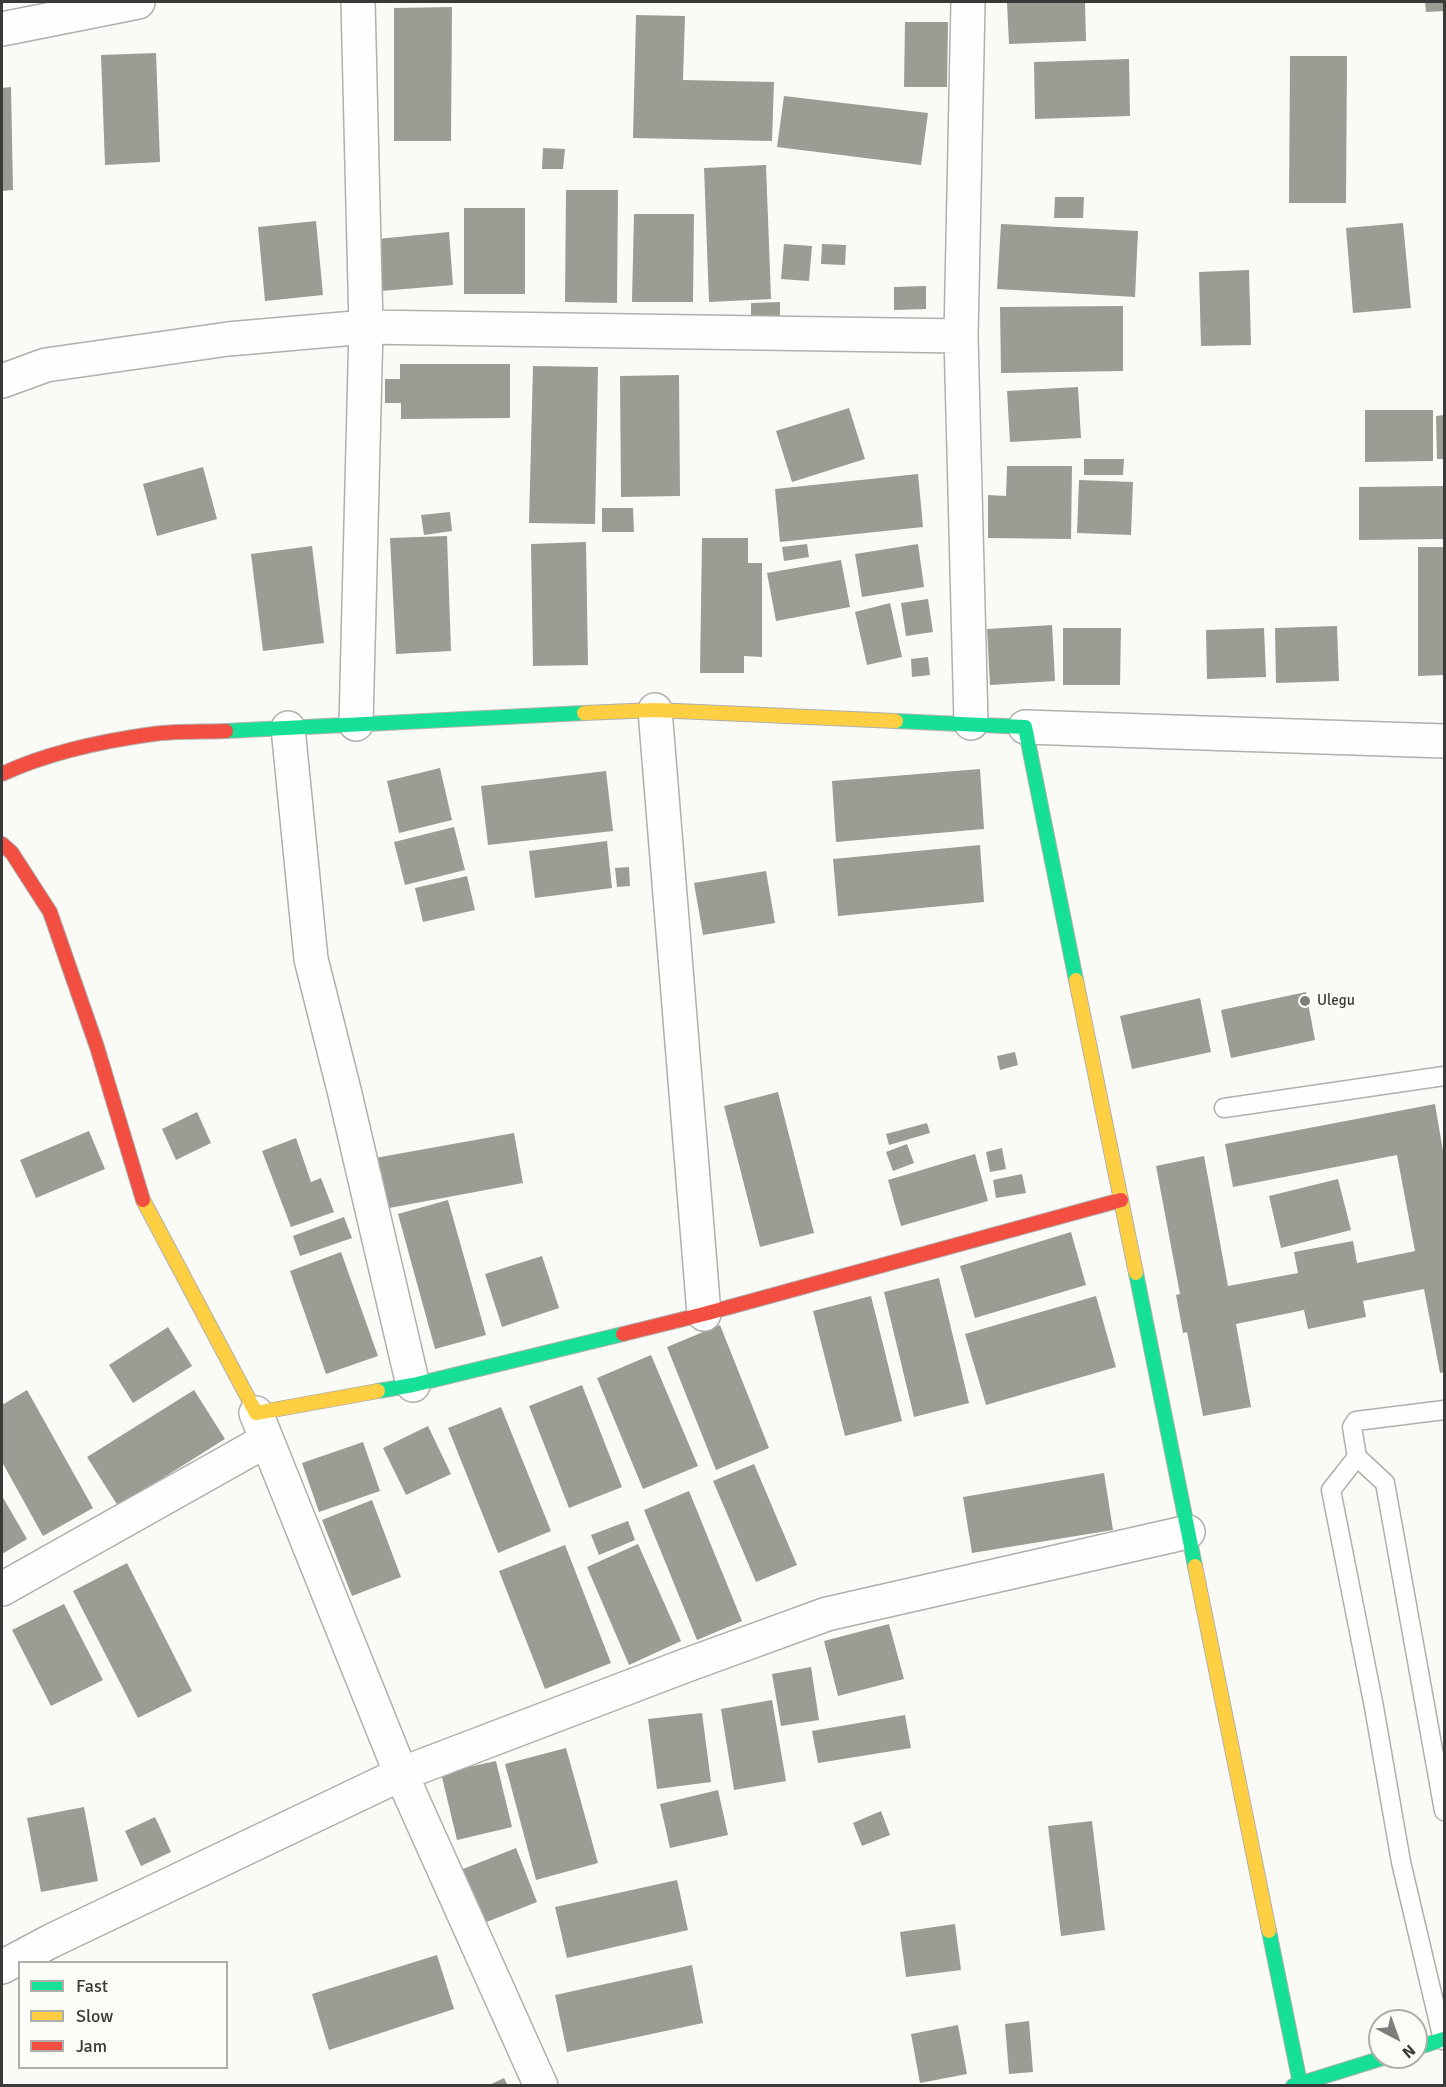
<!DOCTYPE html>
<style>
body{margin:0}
#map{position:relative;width:1446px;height:2087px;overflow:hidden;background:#fafbf7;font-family:Signika,sans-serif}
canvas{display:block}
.frame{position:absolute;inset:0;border:3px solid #3a3a38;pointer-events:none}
.legend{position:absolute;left:18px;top:1961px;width:210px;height:108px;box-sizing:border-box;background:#fbfcf6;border:2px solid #aeaeaa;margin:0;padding:8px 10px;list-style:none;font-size:18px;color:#3a3a38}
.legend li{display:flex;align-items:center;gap:12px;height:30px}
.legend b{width:30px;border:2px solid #aeaeaa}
.north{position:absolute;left:1368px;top:2009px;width:60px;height:60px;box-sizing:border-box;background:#fbfcf6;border:2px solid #aeaeaa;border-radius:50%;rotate:139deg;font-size:16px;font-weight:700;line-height:24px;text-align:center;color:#3a3a38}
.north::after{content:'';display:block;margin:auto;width:21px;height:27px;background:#7d7e7b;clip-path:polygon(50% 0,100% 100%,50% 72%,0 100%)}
</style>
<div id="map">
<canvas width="1446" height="2087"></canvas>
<div class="frame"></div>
<ul class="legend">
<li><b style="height:8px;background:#16e098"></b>Fast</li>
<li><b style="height:8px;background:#ffcf43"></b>Slow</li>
<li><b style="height:8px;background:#f24e42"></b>Jam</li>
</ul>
<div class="north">N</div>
</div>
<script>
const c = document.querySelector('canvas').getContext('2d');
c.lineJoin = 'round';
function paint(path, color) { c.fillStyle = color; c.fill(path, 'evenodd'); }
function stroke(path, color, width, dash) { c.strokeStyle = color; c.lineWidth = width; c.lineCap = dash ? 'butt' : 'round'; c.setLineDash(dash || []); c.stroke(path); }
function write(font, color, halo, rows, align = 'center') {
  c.font = font + ' Signika,sans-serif'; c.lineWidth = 6; c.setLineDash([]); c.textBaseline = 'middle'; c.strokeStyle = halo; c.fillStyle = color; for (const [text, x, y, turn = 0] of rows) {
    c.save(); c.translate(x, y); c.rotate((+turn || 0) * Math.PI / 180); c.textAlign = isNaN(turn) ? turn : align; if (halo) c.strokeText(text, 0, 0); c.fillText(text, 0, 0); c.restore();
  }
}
paint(new Path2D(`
 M1007,2H1085L1086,41L1009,44Z
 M1425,2H1444V11L1426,12Z
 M452,7L451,141H394V8Z
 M636,15L685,16L683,80L774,82L772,141L633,138Z
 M905,22H948L947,87H904Z
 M156,53L160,162L105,165L101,55Z
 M1290,56H1347L1346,203H1289Z
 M1129,59L1130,116L1035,119L1034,62Z
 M11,87L13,190L2,191V88Z
 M784,96L928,113L921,165L777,147Z
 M543,148L565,149L563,169H542Z
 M766,165L771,299L709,302L704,168Z
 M566,190H618L617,303L565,302Z
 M1055,197H1084L1083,218H1054Z
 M464,208H525V294H464Z
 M634,214H694L693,302H632Z
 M316,221L323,295L265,301L258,227Z
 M1403,223L1411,308L1353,313L1346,228Z
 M1001,224L1138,231L1135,297L997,289Z
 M449,232L453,285L381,291L377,239Z
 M784,244L812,246L809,281L781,279Z
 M822,244L846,245L845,265L821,264Z
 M1249,270L1251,345L1201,346L1199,272Z
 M926,286V309L894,310V287Z
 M780,302V317L751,318V303Z
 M1123,306V371L1001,373L1000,307Z
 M400,364H510V418L401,419V403H385V379H400Z
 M533,366L598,367L595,524L529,523Z
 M679,375L680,496L621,497L620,376Z
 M1078,387L1081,438L1010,442L1007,391Z
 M849,408L865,459L792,482L776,431Z
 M1365,410H1433V461L1365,462Z
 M1444,415V459H1437L1436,416Z
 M1084,459H1124L1123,475H1084Z
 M1007,466H1072L1071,539L988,538V495L1006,496Z
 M203,467L217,519L157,536L143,484Z
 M918,474L923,527L780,542L775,489Z
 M1079,480L1133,482L1131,535L1077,533Z
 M1444,486V539L1359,540V487Z
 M602,508H633L634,532H602Z
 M450,512L452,531L424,535L421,515Z
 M447,536L451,651L396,654L390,538Z
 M702,538H748V563H762V657L744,656V673H700Z
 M586,542L588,665L533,666L531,544Z
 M807,544L809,557L784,561L782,547Z
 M918,544L924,587L862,597L855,554Z
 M312,546L324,643L263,651L251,554Z
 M1418,547H1444V675L1418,676Z
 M841,560L850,607L776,621L767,573Z
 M928,599L933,632L906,636L901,603Z
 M890,603L902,657L867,665L855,612Z
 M1052,625L1055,681L990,685L987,629Z
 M1337,626L1339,681L1276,683L1275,628Z
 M1063,628H1121L1120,685H1063Z
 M1264,628L1266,677L1207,679L1206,630Z
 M928,657L930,675L912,677L911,659Z
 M440,768L452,820L399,833L387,781Z
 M980,769L984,829L836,842L832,781Z
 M606,771L613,831L488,845L481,786Z
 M454,827L465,870L405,885L394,842Z
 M607,841L612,888L535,898L529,851Z
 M980,845L984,902L838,916L833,859Z
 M629,867L630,886L617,887L615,868Z
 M766,871L775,923L703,935L694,883Z
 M467,876L475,910L423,922L415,888Z
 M1306,992L1315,1040L1231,1058L1221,1010Z
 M1200,998L1211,1052L1132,1069L1120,1016Z
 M1015,1052L1018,1065L1000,1070L997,1056Z
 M778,1092L814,1233L760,1247L724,1106Z
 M1435,1104L1444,1157V1372L1440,1373L1424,1289L1363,1301L1366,1317L1308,1329L1304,1310L1236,1324L1251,1407L1203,1416L1187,1332L1183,1333L1176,1295L1180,1294L1156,1166L1204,1156L1228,1286L1298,1273L1294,1252L1353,1241L1357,1263L1415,1251L1397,1155L1233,1187L1225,1144Z
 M197,1112L211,1143L176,1160L162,1129Z
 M927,1123L930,1133L889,1145L886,1134Z
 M89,1131L105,1169L36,1198L20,1160Z
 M514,1133L523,1183L384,1209L375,1158Z
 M296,1138L311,1182L321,1178L334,1212L291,1227L262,1151Z
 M907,1144L914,1163L893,1171L886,1152Z
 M1002,1148L1006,1169L990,1172L986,1152Z
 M975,1154L988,1201L901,1226L888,1180Z
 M1022,1174L1026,1193L996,1198L993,1180Z
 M1338,1179L1351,1230L1281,1248L1269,1196Z
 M448,1200L486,1335L435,1349L398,1214Z
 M344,1217L352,1238L300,1256L293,1236Z
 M1071,1232L1086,1285L975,1318L960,1266Z
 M341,1252L378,1356L326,1374L290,1271Z
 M542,1256L559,1308L502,1327L485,1274Z
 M939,1278L969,1403L914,1417L884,1292Z
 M871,1296L902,1421L845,1436L813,1311Z
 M1096,1296L1116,1367L986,1405L965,1334Z
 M720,1325L769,1448L716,1470L667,1347Z
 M168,1327L192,1366L133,1403L109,1365Z
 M651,1355L698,1466L643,1489L597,1378Z
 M582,1385L622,1487L569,1508L529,1406Z
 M27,1390L93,1508L43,1536L2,1462V1405Z
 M194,1390L225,1439L118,1506L87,1457Z
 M501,1407L551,1531L498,1553L448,1428Z
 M428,1426L451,1474L406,1495L383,1448Z
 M363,1442L380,1491L319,1512L302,1463Z
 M754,1464L797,1565L756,1582L713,1481Z
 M1104,1473L1113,1530L972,1553L963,1497Z
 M689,1491L742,1621L697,1640L644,1510Z
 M2,1496L27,1539L2,1554Z
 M372,1500L401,1577L352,1596L322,1520Z
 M628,1521L635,1540L599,1555L591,1535Z
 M638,1544L681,1641L629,1665L587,1567Z
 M565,1545L611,1663L545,1689L499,1571Z
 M127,1563L192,1691L138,1718L73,1591Z
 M64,1604L103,1680L51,1706L12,1630Z
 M889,1624L904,1679L838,1696L824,1641Z
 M811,1667L819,1720L781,1726L772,1674Z
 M772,1700L786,1781L734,1790L721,1709Z
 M702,1713L711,1782L657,1789L648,1719Z
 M905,1715L911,1748L818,1763L812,1731Z
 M566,1748L598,1863L536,1880L505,1764Z
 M496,1761L512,1827L457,1840L441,1773Z
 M718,1790L728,1835L670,1848L660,1804Z
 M84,1807L98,1881L41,1892L27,1818Z
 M881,1811L890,1835L862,1846L853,1823Z
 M155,1817L171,1852L141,1866L125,1831Z
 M1092,1821L1105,1930L1061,1936L1048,1826Z
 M516,1848L537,1902L479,1925L458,1871Z
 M677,1880L688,1930L567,1958L555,1907Z
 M955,1924L961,1970L906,1977L900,1932Z
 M437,1955L454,2009L329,2050L312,1994Z
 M692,1965L703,2023L567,2052L555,1995Z
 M1029,2021L1033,2072L1009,2074L1005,2024Z
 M958,2025L967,2074L920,2083L911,2034Z
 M504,2078L508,2086H487Z`), '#9b9c93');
const lane = new Path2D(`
 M1224,1108L1444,1076
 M1444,1410L1356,1421L1352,1427L1357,1457L1385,1483L1444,1811
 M1357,1457L1331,1490L1374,1707L1401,1862L1443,2040`);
const street = new Path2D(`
 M968,2L961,336L971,723
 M2,29L138,2
 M2,381L46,365L228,339L366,327L961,336
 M655,710L704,1314
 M356,724L366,327L358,2
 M1025,727L1444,741
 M288,728L311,959L345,1094L413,1385
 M256,1413L401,1774L541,2086
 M2,1589L267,1440
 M2,1967L51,1941L401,1774L687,1665L827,1614L1188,1532`);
const fast = new Path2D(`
 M896,721L1025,727L1076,980
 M226,731L584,713
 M1136,1273L1195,1566
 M378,1391L413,1385L623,1334
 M1269,1931L1300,2083
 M1416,2048L1444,2039
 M1293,2086L1386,2057`);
const slow = new Path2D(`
 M584,713L655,710L896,721
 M1076,980L1136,1273
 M143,1200L256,1413L378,1391
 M1195,1566L1269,1931`);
const jam = new Path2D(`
 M2,774C49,752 102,741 153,734C177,731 202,732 226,731
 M2,844L12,853L50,912L97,1047L143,1200
 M623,1334L704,1314L1121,1200`);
stroke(lane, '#afafad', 21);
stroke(street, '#afafad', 36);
stroke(fast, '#afafad', 16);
stroke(slow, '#afafad', 16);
stroke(jam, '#afafad', 16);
stroke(lane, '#fefefe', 18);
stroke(street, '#fefefe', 33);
stroke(fast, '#16e098', 14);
stroke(slow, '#ffcf43', 14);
stroke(jam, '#f24e42', 14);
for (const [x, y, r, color] of [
 [1305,1001,6,"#7d7e7b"]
]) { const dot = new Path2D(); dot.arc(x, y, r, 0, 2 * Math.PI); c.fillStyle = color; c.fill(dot); stroke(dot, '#fbfcf6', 2); }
write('15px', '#3a3a38', '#fbfcf6', [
 ["Ulegu",1317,1001]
], 'left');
</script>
